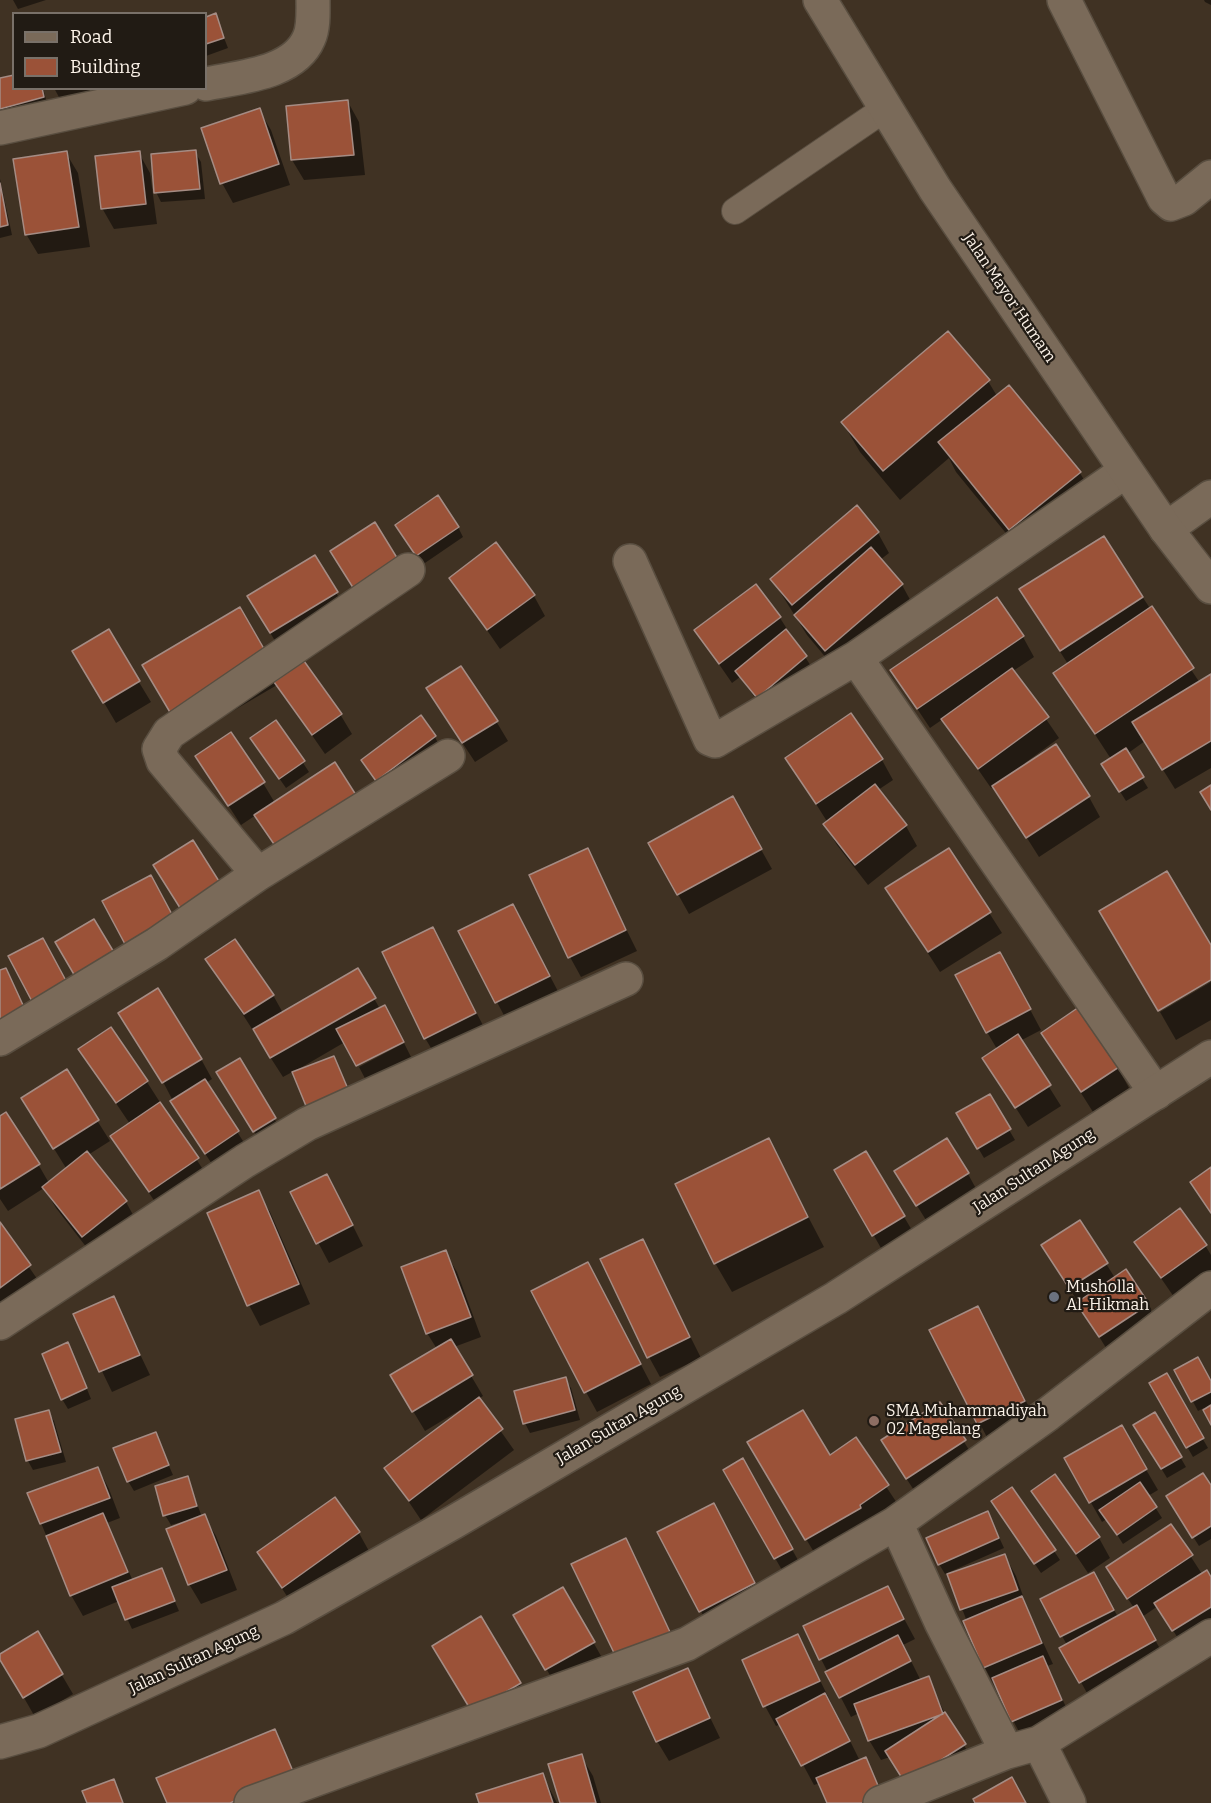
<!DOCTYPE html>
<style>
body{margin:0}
#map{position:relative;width:1211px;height:1803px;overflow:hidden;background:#403223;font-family:Bitter,serif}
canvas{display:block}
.legend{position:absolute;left:12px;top:12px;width:195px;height:78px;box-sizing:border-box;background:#211b14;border:2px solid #797169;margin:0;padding:8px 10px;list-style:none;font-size:18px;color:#fcf3e9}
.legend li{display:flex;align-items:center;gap:12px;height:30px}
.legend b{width:30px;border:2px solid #797169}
</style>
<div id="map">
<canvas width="1211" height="1803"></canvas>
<ul class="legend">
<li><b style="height:8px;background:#7a6a59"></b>Road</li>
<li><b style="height:16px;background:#9b5238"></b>Building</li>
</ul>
</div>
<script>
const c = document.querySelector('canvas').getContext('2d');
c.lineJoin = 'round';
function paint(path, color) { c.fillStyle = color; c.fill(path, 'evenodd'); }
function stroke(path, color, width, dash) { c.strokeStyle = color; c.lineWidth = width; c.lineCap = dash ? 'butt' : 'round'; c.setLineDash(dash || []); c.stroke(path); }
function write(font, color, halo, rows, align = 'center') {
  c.font = font + ' Bitter,serif'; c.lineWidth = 4.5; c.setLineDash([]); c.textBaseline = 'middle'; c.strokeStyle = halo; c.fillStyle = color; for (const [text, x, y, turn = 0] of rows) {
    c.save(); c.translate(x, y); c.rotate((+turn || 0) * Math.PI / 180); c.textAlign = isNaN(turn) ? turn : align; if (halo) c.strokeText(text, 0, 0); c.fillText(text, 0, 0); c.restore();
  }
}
paint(new Path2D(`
 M13,0H46L18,9Z
 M1204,0H1211V5L1205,2Z
 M215,15L228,48L206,56V18Z
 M0,80L14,88H43L48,107L0,120Z
 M54,88H132L66,110Z
 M348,102L359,122L365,175L304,180L292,160L288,107Z
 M259,110L271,130L290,185L233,203L222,183Z
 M195,152L201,162L205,199L161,202L156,192Z
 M66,153L78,173L90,247L38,254L26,234Z
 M139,153L150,173L157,224L114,229L102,208Z
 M0,179L12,235L0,238Z
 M988,381L997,396L1009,387L1080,473L1097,502L1027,559L956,472L949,458L900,500L860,452L843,423Z
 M458,527L463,537L422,565L402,535Z
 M878,533L889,553L880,560L902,585L913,605L837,671L807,635L772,579Z
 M1103,538L1200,683L1211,676V768L1175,789L1145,741L1127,754L1148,788L1126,801L1109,774L1111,759L1055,673L1068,664L1033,610Z
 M315,557L348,613L282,653L261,617Z
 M451,578L534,596L545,616L500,649Z
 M756,586L780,618L818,677L769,717L740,677L732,683L696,631Z
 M239,609L280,679L340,714L352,734L325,754L277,685L187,738Z
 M108,631L151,702L116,723L86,672Z
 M1023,637L1034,657L1013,671L1059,738L1025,763L1089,797L1100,817L1039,857L994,786L991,788L943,719L930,728L892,671Z
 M440,709L496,721L508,741L475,762Z
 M276,722L309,772L286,788L258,748Z
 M435,737L440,747L383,790L363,761Z
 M197,757L263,783L275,803L288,867L256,815L241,825Z
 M787,758L882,760L893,780L878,790L906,826L917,846L868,885L837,845L825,825L828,823Z
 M732,798L772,869L689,914L650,844Z
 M587,850L637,951L581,977L570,957Z
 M949,850L1002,933L940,972L899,908Z
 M513,906L561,997L508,1023L460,932Z
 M433,929L487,1033L437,1058L425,1038Z
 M207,959L273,995L283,1013L358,970L380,1009L345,1042L297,1070L333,1057L352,1099L313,1115L294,1071L283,1077Z
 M1011,974L1041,1030L1020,1041L1061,1106L1028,1127L984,1058L997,1049L987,1032Z
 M1211,982V1020L1176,1040L1160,1012Z
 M1043,1033L1118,1068L1129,1088L1093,1112Z
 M404,1043L414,1063L369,1086L359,1067Z
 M80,1050L147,1082L209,1179L161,1211L112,1137L130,1124Z
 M201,1059L212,1079L206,1083L250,1152L218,1173L184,1122L160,1076Z
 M239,1060L280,1128L260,1141L218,1072Z
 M66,1071L110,1141L88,1155L126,1202L137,1222L94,1257L56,1208L44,1188L8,1211L0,1199V1117L38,1164L49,1183L66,1168L35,1118Z
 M989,1096L1015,1140L984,1158L958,1114Z
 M768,1140L824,1247L732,1292L715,1263Z
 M866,1153L916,1237L885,1255L836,1170Z
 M968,1174L979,1194L929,1225L908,1191Z
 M258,1192L270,1212L310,1304L260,1326L249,1305L209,1213Z
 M292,1193L338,1196L363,1246L329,1263Z
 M1080,1222L1115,1278L1148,1305L1159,1325L1111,1356L1055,1265Z
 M0,1225L42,1286L0,1316Z
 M642,1240L701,1358L660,1377L649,1357Z
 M1136,1242L1205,1245L1211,1255V1270L1174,1297Z
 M445,1252L457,1272L481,1337L454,1347L483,1396L478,1399L514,1450L421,1520L386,1468L462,1412L460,1410L425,1431L392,1376L437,1349L427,1333Z
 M599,1284L651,1384L597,1412L586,1392Z
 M113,1298L150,1375L112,1392L75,1315Z
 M989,1328L1036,1421L990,1443L931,1331Z
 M73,1354L91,1399L68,1409L62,1399Z
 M1176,1370L1211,1384V1422L1204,1408L1198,1411Z
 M1166,1375L1208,1448L1193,1457L1151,1384Z
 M565,1379L571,1388L580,1420L530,1433L525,1423Z
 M940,1404L976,1461L919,1498L895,1461Z
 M48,1411L54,1421L66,1462L33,1470L28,1461L17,1420Z
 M1155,1414L1186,1467L1167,1478L1135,1425Z
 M1121,1427L1158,1490L1148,1496L1162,1518L1123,1544L1107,1519L1102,1522L1066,1459Z
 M155,1434L173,1475L134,1491L128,1481Z
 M855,1440L905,1515L824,1569L766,1472L830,1457Z
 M742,1460L803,1569L787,1579L725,1470Z
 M98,1468L109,1489L120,1518L107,1523L133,1581L161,1570L179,1611L132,1629L119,1601L83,1616L71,1595L41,1523Z
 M187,1478L202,1517L204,1516L216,1536L237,1590L201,1604L189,1584L185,1521L171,1525L165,1515Z
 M1211,1488V1539L1199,1546L1174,1507Z
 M1033,1491L1099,1538L1110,1558L1088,1573Z
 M999,1511L1054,1551L1060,1560L1041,1573Z
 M988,1513L1004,1548L945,1574L939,1564Z
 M725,1525L765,1604L712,1632L659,1533Z
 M1171,1526L1202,1574L1211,1580V1620L1179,1640L1158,1606L1142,1617L1167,1661L1092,1702L1062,1648L1067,1645L1042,1600L1105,1594L1118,1617L1134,1608L1108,1568Z
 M359,1533L370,1553L294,1607L259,1553Z
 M625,1540L681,1652L629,1677Z
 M1005,1556L1016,1576L1028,1610L1053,1664L1047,1666L1072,1720L1024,1741L985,1668L949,1575Z
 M887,1587L915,1639L903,1645L921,1681L928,1678L947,1718L976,1765L918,1802L890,1757L881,1760L869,1740L859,1713L851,1717L821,1659Z
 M563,1589L605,1663L558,1689L515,1615Z
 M37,1633L73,1694L35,1717L0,1656Z
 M798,1636L860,1761L865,1759L887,1803H828L820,1783L814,1785L781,1724L776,1726L765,1706Z
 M446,1666L520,1684L531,1704L485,1731Z
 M687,1670L720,1738L669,1761L657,1741Z
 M274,1731L305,1797L291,1803H169Z
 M581,1756L593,1776L601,1803H561Z
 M542,1774L557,1803H481Z`), '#0007');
const building = new Path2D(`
 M216,13L224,38L206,44V17Z
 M14,75V88H42L44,97L0,109V78Z
 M348,100L354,155L291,160L286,106Z
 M260,108L279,164L220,184L201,128Z
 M196,150L200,189L154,193L151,154Z
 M67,151L79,227L25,235L13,159Z
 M140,151L146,204L101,209L95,156Z
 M0,183L8,225L0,227Z
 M948,331L990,380L883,471L841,422Z
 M1009,385L1081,472L1009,530L938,442Z
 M438,495L459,527L416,556L395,525Z
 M857,505L879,532L792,605L770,579Z
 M375,522L402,566L357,594L330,551Z
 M1104,536L1143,597L1060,651L1019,589Z
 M496,542L535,595L487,630L449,578Z
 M871,547L903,584L825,651L794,615Z
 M315,555L338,592L270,633L247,596Z
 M756,584L781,617L719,664L694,630Z
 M997,597L1024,636L917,709L890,670Z
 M1152,606L1194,668L1095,734L1053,673Z
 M240,607L271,661L174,719L142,665Z
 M109,629L140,681L103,703L72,651Z
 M786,629L807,656L757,698L735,671Z
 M304,661L342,714L312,735L274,682Z
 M461,666L498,721L462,743L426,688Z
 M1012,668L1049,717L978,769L941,719Z
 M1211,674V741L1162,770L1132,722Z
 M851,713L883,759L816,804L785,758Z
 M421,715L436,736L376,781L361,760Z
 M276,720L305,761L279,779L250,738Z
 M231,732L265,782L228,806L195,756Z
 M1056,744L1090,796L1026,838L992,786Z
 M1126,748L1144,777L1119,792L1101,764Z
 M335,762L356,795L276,847L254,815Z
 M875,784L907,825L855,865L823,824Z
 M1211,785V810L1200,792Z
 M733,796L762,849L677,895L648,843Z
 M193,840L222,886L182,911L153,865Z
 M588,848L626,930L568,958L529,875Z
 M949,848L991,912L928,952L885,888Z
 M1167,871L1211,945V980L1158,1011L1099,911Z
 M151,875L175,920L126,946L102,901Z
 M513,904L550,976L495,1003L458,931Z
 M94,919L118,959L79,983L55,942Z
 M433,927L476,1013L424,1039L382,952Z
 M43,938L71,990L36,1009L8,956Z
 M235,939L274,995L244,1014L205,959Z
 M1000,952L1031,1009L986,1033L955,975Z
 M6,968L28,1016L0,1027V970Z
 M358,968L376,998L270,1058L253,1029Z
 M158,988L202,1059L162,1083L118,1013Z
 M385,1005L404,1042L356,1066L336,1029Z
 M1079,1007L1119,1067L1081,1092L1041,1033Z
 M111,1027L148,1081L116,1103L78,1049Z
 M1018,1034L1051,1085L1015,1108L982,1058Z
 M334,1056L348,1089L306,1106L292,1072Z
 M240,1058L276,1118L253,1132L216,1072Z
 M67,1069L99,1120L53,1149L21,1098Z
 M205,1079L239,1131L205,1154L170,1101Z
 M990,1094L1011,1129L977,1149L956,1113Z
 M160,1102L199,1158L149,1192L110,1136Z
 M6,1112L40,1164L0,1189V1116Z
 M769,1138L808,1217L714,1264L675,1184Z
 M947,1138L969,1173L916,1206L894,1171Z
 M87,1151L127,1201L82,1237L42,1187Z
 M866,1151L905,1216L872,1236L834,1170Z
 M1211,1167V1213L1190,1182Z
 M327,1174L353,1225L316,1244L290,1192Z
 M259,1190L299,1284L247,1306L207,1213Z
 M1180,1208L1207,1245L1161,1278L1134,1242Z
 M1080,1220L1108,1263L1069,1288L1041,1245Z
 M0,1222L31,1265L0,1288Z
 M643,1239L690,1337L647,1358L600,1259Z
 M446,1250L471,1317L426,1334L401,1267Z
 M588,1262L641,1364L584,1393L531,1291Z
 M1126,1269L1149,1304L1099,1337L1076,1303Z
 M114,1296L140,1355L99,1372L73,1314Z
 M978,1306L1025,1401L977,1424L929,1330Z
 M451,1339L473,1375L412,1412L390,1375Z
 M68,1342L87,1388L61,1400L42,1354Z
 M1198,1357L1211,1381V1392L1191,1402L1174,1370Z
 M1167,1373L1204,1438L1186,1448L1149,1383Z
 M566,1377L575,1410L523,1424L514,1391Z
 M479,1397L503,1429L409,1501L384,1468Z
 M940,1402L966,1440L906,1479L881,1440Z
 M1211,1405V1425L1203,1410Z
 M49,1410L61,1452L26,1461L15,1419Z
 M803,1410L830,1455L856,1437L889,1485L860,1505L861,1508L805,1540L747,1442Z
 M1155,1412L1182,1457L1161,1469L1133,1425Z
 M1122,1425L1147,1469L1089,1503L1064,1458Z
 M156,1432L169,1465L127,1482L113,1448Z
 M743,1458L793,1549L774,1559L723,1470Z
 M98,1467L110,1498L40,1524L27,1493Z
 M1203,1473L1211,1485V1526L1192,1538L1166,1496Z
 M1055,1474L1100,1537L1076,1554L1031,1491Z
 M188,1476L197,1506L163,1516L155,1486Z
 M1140,1482L1157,1507L1117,1535L1099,1510Z
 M1012,1487L1056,1550L1034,1564L991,1501Z
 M335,1497L360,1532L282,1588L257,1552Z
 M714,1503L755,1583L699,1612L657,1532Z
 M988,1511L999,1538L938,1565L926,1538Z
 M103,1513L128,1572L70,1596L46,1536Z
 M205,1514L227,1570L188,1585L166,1529Z
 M1171,1524L1193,1555L1127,1599L1106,1567Z
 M626,1538L670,1632L616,1657L571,1564Z
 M1005,1554L1018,1590L960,1610L947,1574Z
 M162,1568L175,1601L125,1620L112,1587Z
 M1207,1570L1211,1577V1607L1172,1631L1154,1603Z
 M1094,1572L1114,1610L1060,1637L1040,1599Z
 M888,1586L904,1619L819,1660L803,1626Z
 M563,1587L595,1642L545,1670L513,1615Z
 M1022,1596L1042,1643L983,1668L963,1621Z
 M1137,1605L1156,1640L1079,1683L1059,1648Z
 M481,1616L521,1683L472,1712L432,1646Z
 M38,1631L63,1674L23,1698L0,1660V1654Z
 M798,1634L820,1681L763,1707L742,1660Z
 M898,1635L911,1661L839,1698L825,1672Z
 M1043,1656L1062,1700L1011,1722L992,1678Z
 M688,1668L710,1718L656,1742L633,1692Z
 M929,1676L943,1714L868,1741L854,1704Z
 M825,1693L850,1741L801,1766L776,1719Z
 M945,1712L966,1744L905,1783L885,1751Z
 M275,1729L295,1776L230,1803H167L156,1778Z
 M582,1754L596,1803H560L548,1764Z
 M866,1757L882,1795L863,1803H827L816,1778Z
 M543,1773L553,1803H479L476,1794Z
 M1012,1777L1026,1803H975L973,1799Z
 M114,1779L123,1803H87L82,1791Z`);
paint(building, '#9b5238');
stroke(building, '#a58c84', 1.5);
const service = new Path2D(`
 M735,211L886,108`);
const minor = new Path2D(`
 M1064,0L1164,198L1171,204L1184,199L1211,177
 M206,84C239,77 294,74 309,38C314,27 313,11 313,0
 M0,128L185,88
 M1166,529L1211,497
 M630,561L710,739L715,741L856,658L1126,471
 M856,658L1156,1093
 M258,874L163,761L159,749L169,733L408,570
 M0,1039L157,944L258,874L448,756
 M0,1323L245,1161L307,1124L626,979
 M896,1523L941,1622L1007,1752
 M1039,1743L1069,1803
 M251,1803L687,1644L896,1523L1048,1414L1211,1288
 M880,1803L1007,1752L1039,1743L1211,1636`);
const secondary = new Path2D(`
 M820,0L935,189L1166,529L1211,587
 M0,1742L39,1731L284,1618L454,1522L836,1298L1211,1057`);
stroke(service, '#594e40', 28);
stroke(minor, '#594e40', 36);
stroke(secondary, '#594e40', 36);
stroke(service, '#7a6a59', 26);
stroke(minor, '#7a6a59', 33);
stroke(secondary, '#7a6a59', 33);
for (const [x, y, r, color] of [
 [1054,1297,6,"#6b7280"],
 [874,1421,6,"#8d6e63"]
]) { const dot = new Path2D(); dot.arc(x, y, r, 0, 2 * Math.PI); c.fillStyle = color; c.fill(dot); stroke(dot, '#211b14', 2); }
write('16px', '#fcf3e9', '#211b14', [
 ["Jalan Mayor Humam",1009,298,56],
 ["Jalan Sultan Agung",1034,1171,-33],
 ["Jalan Sultan Agung",619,1425,-30],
 ["Jalan Sultan Agung",194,1660,-25]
]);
write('16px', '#fcf3e9', '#211b14', [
 ["Musholla",1066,1288],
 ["Al-Hikmah",1066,1306],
 ["SMA Muhammadiyah",886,1412],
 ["02 Magelang",886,1430]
], 'left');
</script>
